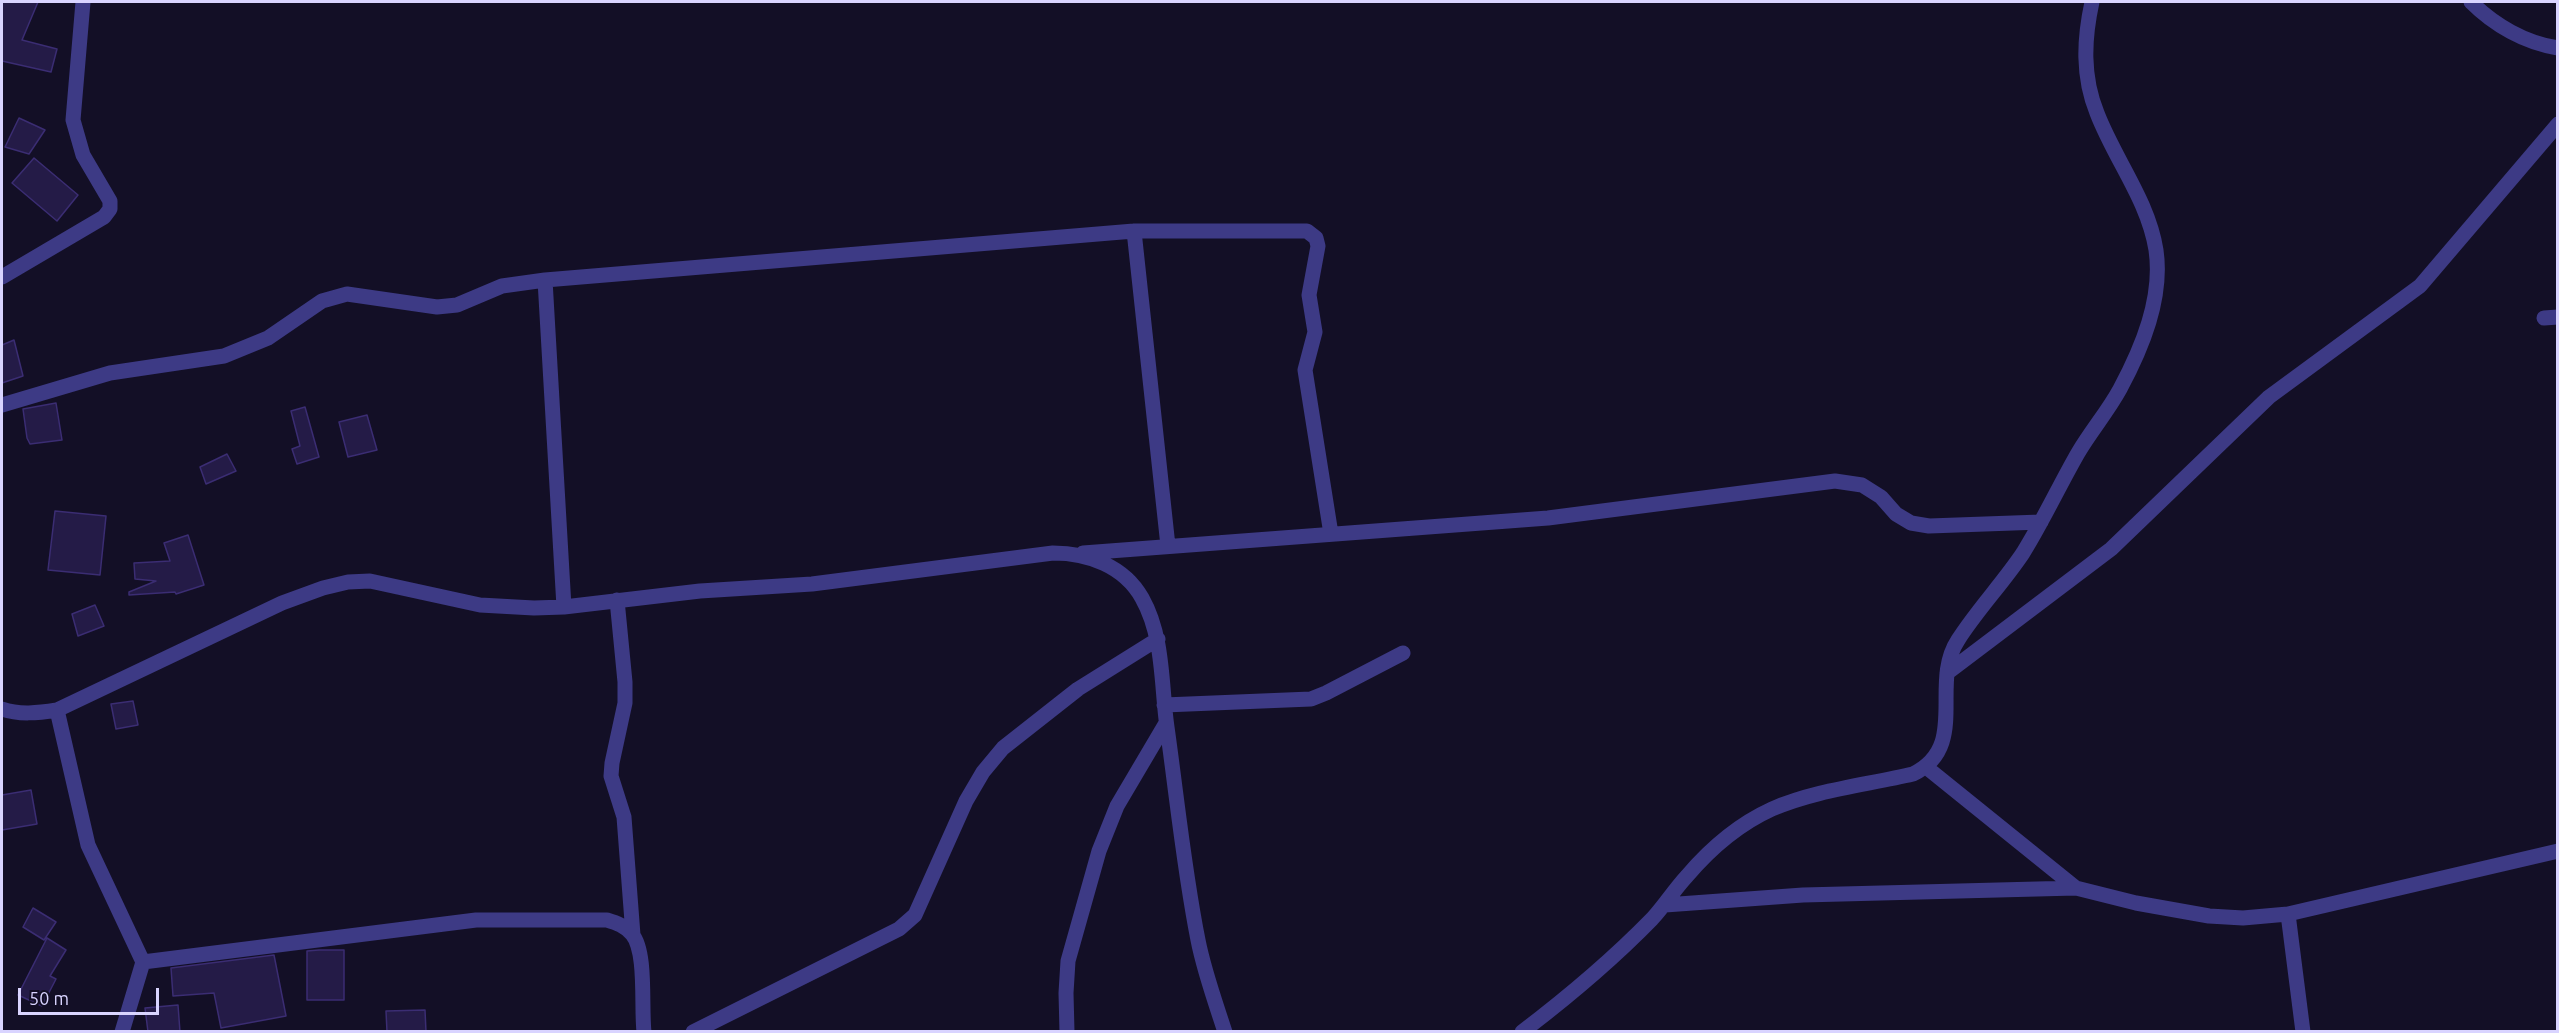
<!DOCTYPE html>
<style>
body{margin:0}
#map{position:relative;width:2559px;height:1033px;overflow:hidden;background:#130f26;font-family:Ubuntu,sans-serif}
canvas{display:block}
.frame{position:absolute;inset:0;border:3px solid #d9d4ff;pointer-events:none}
.scale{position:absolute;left:18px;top:988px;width:141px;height:27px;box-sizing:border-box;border:3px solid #d9d4ff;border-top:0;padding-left:8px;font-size:18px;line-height:21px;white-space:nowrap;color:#d9d4ff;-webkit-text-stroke:4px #130f26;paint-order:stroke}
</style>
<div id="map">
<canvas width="2559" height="1033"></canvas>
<div class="frame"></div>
<div class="scale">50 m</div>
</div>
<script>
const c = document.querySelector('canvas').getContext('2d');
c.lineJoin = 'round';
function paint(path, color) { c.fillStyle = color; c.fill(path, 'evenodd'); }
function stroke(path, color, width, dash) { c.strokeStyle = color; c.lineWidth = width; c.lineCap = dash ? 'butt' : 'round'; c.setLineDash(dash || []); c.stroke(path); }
const building = new Path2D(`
 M2,2H38L22,40L57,49L51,72L2,61Z
 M19,118L45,130L29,154L5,147Z
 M34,158L78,195L57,221L12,183Z
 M14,340L23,376L2,383V345Z
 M56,403L62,440L30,444L27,438L23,409Z
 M305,407L319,457L297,464L292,449L300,446L291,411Z
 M367,415L377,450L348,457L339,422Z
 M227,454L236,471L206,484L200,467Z
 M55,511L106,516L100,575L48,570Z
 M188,535L204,585L176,594L175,592L129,595V592L156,581L135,579L134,563L170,561L164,543Z
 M95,605L104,626L78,636L72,614Z
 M133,701L138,725L116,729L111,704Z
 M31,790L37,824L2,830V795Z
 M33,908L56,922L44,940L23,927Z
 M47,938L66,950L50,976L56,979L42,1006L18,995Z
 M319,950H344V1000H307V951Z
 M274,955L286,1016L221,1028L214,993L173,996L171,968Z
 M178,1005L180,1032H148L145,1008Z
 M425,1010L426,1032H387L386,1011Z`);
paint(building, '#241b47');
stroke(building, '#3b2d73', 1.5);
stroke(new Path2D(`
 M2471,2C2494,25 2525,43 2558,48
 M1134,231L1168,546
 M2,277L104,217L110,209V201L83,155L73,120L83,2
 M545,280L564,607
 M2544,318L2558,317
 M2,405L110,373L224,356L268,338L322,301L347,294L437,307L457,305L502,286L545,280L1134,231H1307L1316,238L1318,246L1309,295L1315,332L1305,370L1331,534
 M1083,553L1548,518L1835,481L1862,485L1881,497L1896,514L1911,523L1929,526L2041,522
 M617,600L625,682V703L612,763L611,776L624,817L633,935
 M1947,673L2111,549L2269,397L2420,286L2558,124
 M1164,705L1311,699L1326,693L1403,653
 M2,709C19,715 38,713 57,710L282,603L323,588L348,582L370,581L480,605L534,608L564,607L700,591L812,584L1053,553C1088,553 1124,566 1142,598C1164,637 1161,685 1167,727C1177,798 1184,870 1198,940C1204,971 1215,1001 1225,1032
 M57,710L88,845L143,962L476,920H607C617,923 625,926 632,934C647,952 641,1007 644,1032
 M1926,767L2076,888
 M1665,905L1803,895L2076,888L2136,903L2209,916L2243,918L2288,914L2558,851
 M2288,914L2303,1032
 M122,1032L143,962
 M693,1032L899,929L915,915L966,801L983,772L1003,748L1078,689L1158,639
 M1067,1032L1066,993L1068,961L1099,851L1117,806L1166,723
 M1522,1032C1568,997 1612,960 1652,919C1665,905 1674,890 1687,876C1710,849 1739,824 1772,809C1816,790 1866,785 1913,774C1970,746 1929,684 1958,640C1977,610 2003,583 2023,553C2043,521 2059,486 2078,453C2091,431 2108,411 2120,389C2142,348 2163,298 2156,250C2148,200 2115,160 2097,113C2082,76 2084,39 2092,2`), '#3d3a85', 15);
</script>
